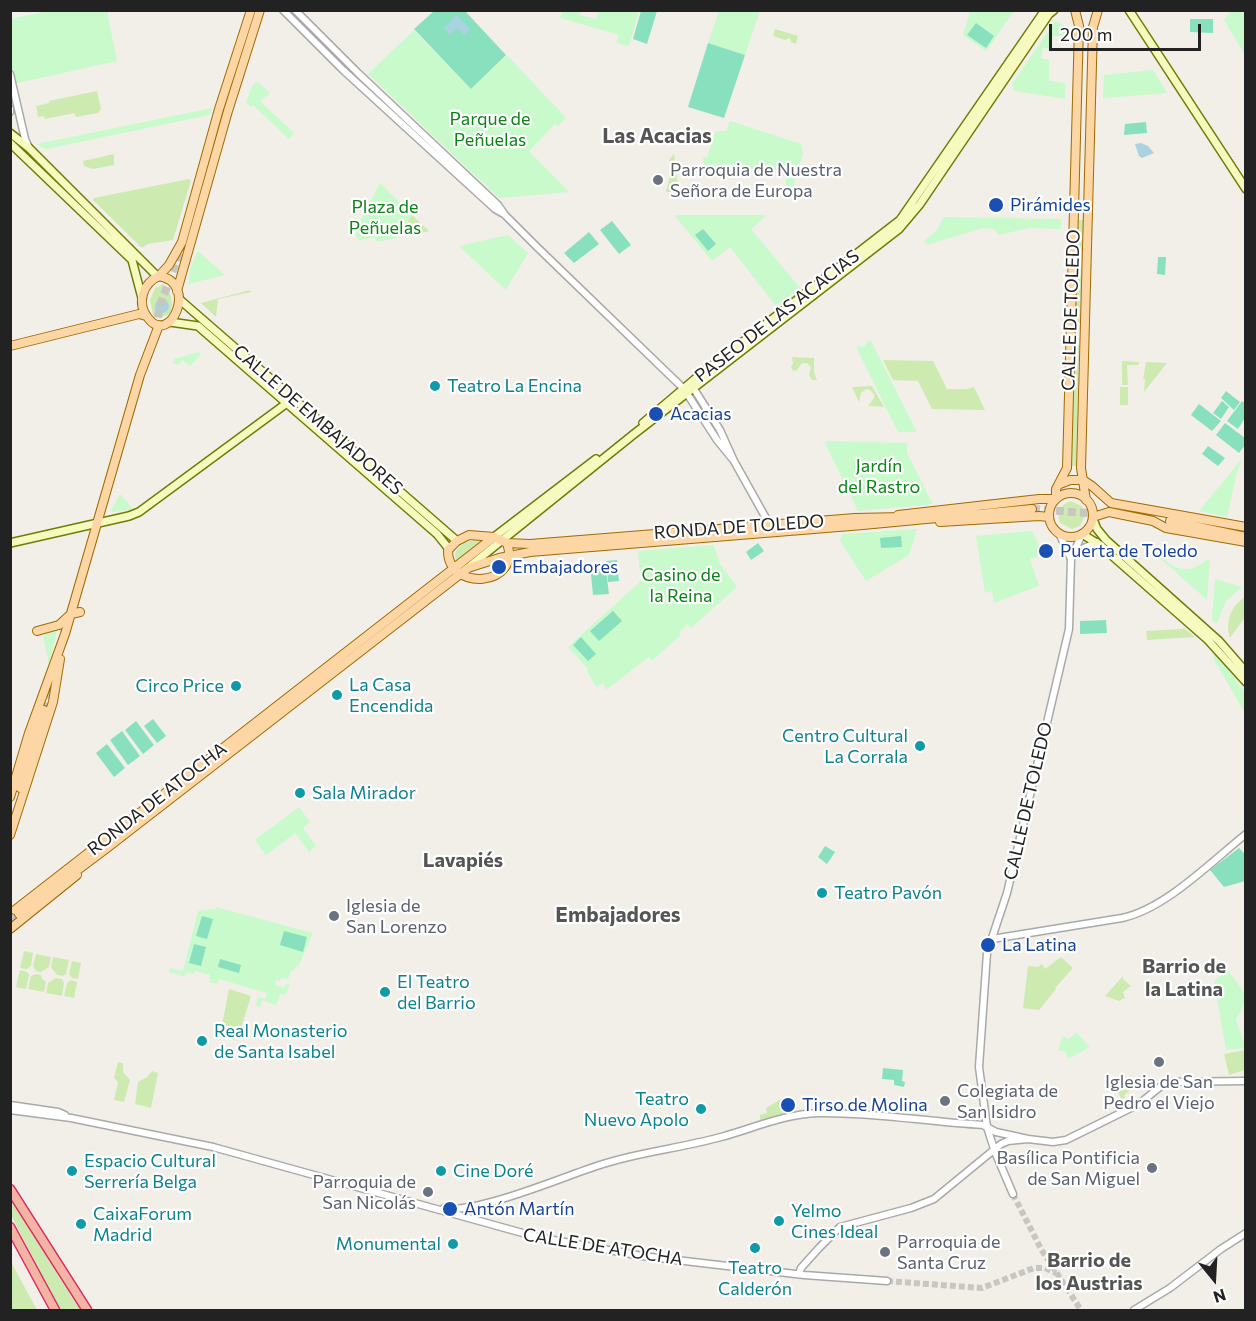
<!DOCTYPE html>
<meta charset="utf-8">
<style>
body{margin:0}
#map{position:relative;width:1256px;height:1321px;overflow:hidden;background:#f2efe9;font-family:Commissioner,sans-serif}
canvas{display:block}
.frame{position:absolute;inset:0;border:12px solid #222;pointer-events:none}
.north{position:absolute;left:1184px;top:1249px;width:60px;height:60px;-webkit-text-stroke:4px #fff;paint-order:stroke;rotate:162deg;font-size:16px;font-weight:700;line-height:24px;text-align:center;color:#222}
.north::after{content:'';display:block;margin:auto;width:21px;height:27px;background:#222;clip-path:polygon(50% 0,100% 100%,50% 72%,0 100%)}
.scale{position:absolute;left:1049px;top:24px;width:152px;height:27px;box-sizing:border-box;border:3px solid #222;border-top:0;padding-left:8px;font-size:18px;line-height:21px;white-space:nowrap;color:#222;-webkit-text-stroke:4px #fff;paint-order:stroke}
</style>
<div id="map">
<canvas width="1256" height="1321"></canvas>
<div class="frame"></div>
<div class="north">N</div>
<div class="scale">200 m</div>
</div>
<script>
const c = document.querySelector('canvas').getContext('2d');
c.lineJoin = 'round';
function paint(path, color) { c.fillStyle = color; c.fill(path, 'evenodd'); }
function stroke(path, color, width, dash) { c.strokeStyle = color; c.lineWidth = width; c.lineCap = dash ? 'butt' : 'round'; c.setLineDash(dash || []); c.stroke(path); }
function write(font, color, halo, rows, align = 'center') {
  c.font = font + ' Commissioner,sans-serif'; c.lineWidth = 4.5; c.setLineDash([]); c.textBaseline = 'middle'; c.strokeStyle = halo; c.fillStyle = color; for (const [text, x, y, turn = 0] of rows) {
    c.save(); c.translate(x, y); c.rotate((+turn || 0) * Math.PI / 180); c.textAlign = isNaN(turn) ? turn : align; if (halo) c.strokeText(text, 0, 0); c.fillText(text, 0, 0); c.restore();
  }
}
paint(new Path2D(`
 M775,29L798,36L796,44L791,42L790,38L785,40L773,36Z
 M97,91L101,109L98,113L76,117L74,113L45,119L44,116L38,117L36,106L49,103V101Z
 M114,154V165L93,169L84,166L83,161Z
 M674,154L679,192H666L672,167L669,160Z
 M189,179L191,181L173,240L148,244L142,248L93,200L94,198Z
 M412,215L429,231L412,235L413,233L405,226Z
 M1078,220H1083L1080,322H1075Z
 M163,284C172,291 174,303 170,314L160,318L153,315L150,300L155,288Z
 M250,290L251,292L218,299L216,317L201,303Z
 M1077,343L1079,345L1076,466H1071L1075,345Z
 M792,357L814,358V372L817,380H812L809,375L811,367L807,363H802L797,370L793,371L791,367L793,363Z
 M883,360L933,361L947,389H967L974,387L985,410L932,409L918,381L893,380Z
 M1122,361L1139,362V365H1127L1128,385H1122Z
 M1146,362L1167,363L1144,392L1145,379H1143Z
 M872,386L884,407L868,406L874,398V394L870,390L866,389L861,393L859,402L852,387Z
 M1120,387H1128V405H1120Z
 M1070,501L1082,506L1086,514L1080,526L1072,529L1060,523C1056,513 1060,505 1070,501Z
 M475,540L483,541L456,562L455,553C459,545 465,542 475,540Z
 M1245,597V617L1230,638C1225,621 1231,606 1245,597Z
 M1184,628L1195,637L1147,640L1146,631L1182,629Z
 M24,951L33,953L31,966L27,969L20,968Z
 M36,954L51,957L49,967L41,972L36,971L33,966Z
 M53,957L69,960L66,974L63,976L57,975L51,967Z
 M1061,957L1073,968L1055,988L1056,989L1039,1010L1023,1008L1028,966L1038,967L1042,964L1045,969Z
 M72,961L81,963L78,979L72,978L69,974Z
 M20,970L27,972L29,975L26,989L16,987Z
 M36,974L41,975L42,979L46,982L44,992L28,989L31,976Z
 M1123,976V979L1131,986L1123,992L1125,998L1119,1001L1105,996Z
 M56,978L62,979L64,983L62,996L46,993L48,983Z
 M71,980L77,982L74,998L64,996L67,983Z
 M229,989L251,996L242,1025V1030L222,1025Z
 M1245,1050V1070L1229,1075L1224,1054Z
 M118,1062L123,1063V1072L130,1080L124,1102L114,1100L118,1082L114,1078Z
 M152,1071L158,1073L151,1108L135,1104L138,1082L147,1077Z
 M1125,1078L1136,1086L1124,1095L1125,1097L1122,1100L1115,1086Z
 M781,1099L786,1105V1114L760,1121V1115L767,1113L766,1108Z
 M10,1198L80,1310H60L11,1215Z
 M10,1262H11L37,1310H11Z`), '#cdebb0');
paint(new Path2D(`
 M48,11H107L117,61L13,84L10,74V19Z
 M574,11H581L580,15L596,19L599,11H639L629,46L616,43L619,35L560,18L562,12Z
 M719,11H760L745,55L708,43Z
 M970,11H1014L986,51L963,35Z
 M1231,11H1245V55L1224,20Z
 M1055,21L1067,27V36H1053L1051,49L1043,48L1041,58L1049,60V81L1065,83V99L1014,91L1012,84Z
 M414,30L471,89L507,55L566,118L558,126L555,124L529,151L569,192L499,198L368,74Z
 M1153,70L1167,93L1103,98L1104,75Z
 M258,82L270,93L260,101L294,133L289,139L253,105L251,107L246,102L253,84Z
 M212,108L210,115L46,149L37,144Z
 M730,121L801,144L803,154L791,192H786V170L704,169L703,157L707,158L716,131H726Z
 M380,183L412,215L396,238L377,242L375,237L359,240L356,236V229Z
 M674,215H767L751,229L800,288L776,306L730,247L712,261Z
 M944,217L1061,219V229L1029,228L999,235L994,229L983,228L927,245L924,241L936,231Z
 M508,235L528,253L506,290L459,246Z
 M197,252H199L225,275L188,284L190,269Z
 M868,341H871L917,432H898L857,349V346L864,347Z
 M199,352L201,354L190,366L183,360L178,365L173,363L174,359Z
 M827,441L907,443V453L933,504L858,511L825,443Z
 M1240,461L1241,462L1236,476L1227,517L1199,511Z
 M120,494L133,509L113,512L111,510Z
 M917,529L909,555L866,581L840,541L842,534Z
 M1032,531L1041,549L1039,556L1030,559L1039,586L994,603L992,591L985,593L976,536Z
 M714,545L720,564L737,587L691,628L687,624L679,633L681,635L652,661L649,657L606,690L603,683L596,687L587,671L588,669L568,647L641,581L638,551Z
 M1152,549L1160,551C1169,571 1191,575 1206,560H1210L1207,600L1151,550Z
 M1215,579L1242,587L1226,601L1217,623H1215L1212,620Z
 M57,631L49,664L43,635Z
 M1213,654H1216L1245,692V713L1214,660Z
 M299,807L310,822L303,828L316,846L309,852L295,833L266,855L255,840Z
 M216,907L313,933L298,967L296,966L293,971H291L288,979L282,978L280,981L276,980L275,985L284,988L286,984L290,985L285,995L281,993L276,1005L277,1006L263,1000L260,1007L256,1006L258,997L265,999L267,993L219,979L217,984L209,982L210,975L195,971L194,974L187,972L184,976L169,972L170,968L183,971L198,911L216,909Z
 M1228,970C1244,993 1251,994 1236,1020L1246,1048L1226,1050L1214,981Z
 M1076,1032L1090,1047L1068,1059L1066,1052L1058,1050L1063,1036L1069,1039Z`), '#c8facc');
paint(new Path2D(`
 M434,11H465L506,55L471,89L414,29Z
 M641,11H657L647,44L633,39Z
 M1190,19H1213V33L1190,32Z
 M976,23L994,36L986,48L967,35Z
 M708,43L745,55L724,118L688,107Z
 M1146,122L1147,133L1124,135L1125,124Z
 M612,221L631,245L619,254L600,230Z
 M703,229L716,244L708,251L695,235Z
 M589,232L599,244L574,263L564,253Z
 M1158,257H1166L1165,275L1157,274Z
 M1226,391L1240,402L1234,410L1221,398Z
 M1222,401L1229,407L1221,419L1213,413Z
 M1242,401L1245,403V418L1238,429L1227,421Z
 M1199,404L1221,421L1212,431L1191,415Z
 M1225,423L1245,438V445L1239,453L1216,435Z
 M1208,446L1225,458L1218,466L1202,454Z
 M901,536L902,547L881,548L880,538Z
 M758,543L764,551L751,560L746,552Z
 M617,560L619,581L608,582L606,561Z
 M605,563L609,594L593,595L590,564Z
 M613,611L622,621L599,641L590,631Z
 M1106,620L1107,633L1080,634V621Z
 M581,637L596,654L588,661L573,645Z
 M153,719L166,736L157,743L144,726Z
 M136,721L154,745L143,754L125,730Z
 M122,731L140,756L128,765L110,740Z
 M107,744L125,768L114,777L96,753Z
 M825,846L835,852L827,864L818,857Z
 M1239,848L1245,854V881L1224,887L1210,870Z
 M202,916L213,919L207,939L196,936Z
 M284,931L307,937L303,952L280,945Z
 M194,944L206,947L201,966L189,963Z
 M220,959L241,965L239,973L218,967Z
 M883,1068L903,1070L902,1081L905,1082L904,1087L894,1085V1080L882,1079Z`), '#88e0be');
paint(new Path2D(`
 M457,15L470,29L464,35L457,28L450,35L444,28Z
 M1141,143L1148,146L1154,153L1142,158L1139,156L1135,144Z
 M155 306a7 7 0 1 1 14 0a7 7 0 1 1-14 0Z`), '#aad3df');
stroke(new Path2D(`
 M1013,1194L1041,1249L1081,1310
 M887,1281L982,1288L1034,1268H1045L1056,1273`), '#c8c6c1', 6, [6, 3]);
stroke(new Path2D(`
 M209,157L239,60L255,15
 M155,329L161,303L183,244
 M1032,509L1100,514
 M44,710L55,672
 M10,921L19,914`), '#c8c6c1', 8, [8, 4]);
const tertiary = new Path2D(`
 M283,10L343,70L495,209L502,213
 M295,10L358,73L498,205L505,215L538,248L684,389L717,440L734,461
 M10,74L25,139L29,148
 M10,109V112
 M691,389H694L720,430L734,461L772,529
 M1075,552L1097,542
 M1071,559L1082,534
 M992,939L1122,918C1165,909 1211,862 1246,834
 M10,1105L58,1112L65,1115
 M10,1110L71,1118L213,1147L537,1237L642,1256L804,1275L887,1281
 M1013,1194L995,1152L987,1127L979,1067L987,953L1007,893L1069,629L1071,559L1059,533
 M444,1208C471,1215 559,1179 588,1169C631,1153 677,1149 721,1137C754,1128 784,1114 819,1113C873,1112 928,1122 983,1125L996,1132L1028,1139
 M799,1274L801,1268L819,1248L840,1227L911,1208L934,1199L1001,1144L1008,1141L1028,1139L1053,1142L1066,1140L1139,1104L1166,1082L1246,1081
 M1134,1310L1170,1288L1221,1249L1246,1233`);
const secondary = new Path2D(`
 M1129,10L1246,189
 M10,133L29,148L158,277
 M10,143L132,260L142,298
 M179,299L457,541
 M170,322L198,326L437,534L449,549
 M643,423L695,379L900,220L1045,10
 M1093,519L1097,529L1106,540L1219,641L1246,672
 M1082,534L1100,545L1207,639L1246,682
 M494,537L596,459
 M10,543L129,516L139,512L287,403
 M470,566L634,434L899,229L920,204L1049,14L1054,10`);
const primary = new Path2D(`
 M159,276L169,265L182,242L219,109L251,10
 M159,276C199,283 170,347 148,318C136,303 143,283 159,276Z
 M177,291L228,111L260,10
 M10,346L139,314L146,316
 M1060,484L1070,480H1083L1092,486L1111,503L1246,527
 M1049 515a22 22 0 1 1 44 0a22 22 0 1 1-44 0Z
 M1056,499V489L1067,468L1079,26L1075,10
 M1086,500L1081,468L1093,27L1098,10
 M898,515L1039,499H1056
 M1093,517L1109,512L1153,521L1166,528L1246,542
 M1170,521L1246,537
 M940,522L1039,516L1049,517
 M469,535L494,537L507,543C522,587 447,592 448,550L457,541Z
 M507,543L530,544L855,518L903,517
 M37,631L59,625L71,614L80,612
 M20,788L44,710
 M10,797L29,733L65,634L140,375L159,325
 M10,835L53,702L60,659
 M15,910L494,537
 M19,914L107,848L468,568L499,558L530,552L863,525L1032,509
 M10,929L77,875`);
const trunk = new Path2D(`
 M10,1189L87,1310
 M10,1227L55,1310`);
stroke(tertiary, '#a9a9a9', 9);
stroke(secondary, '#707d05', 10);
stroke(primary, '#a06b00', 10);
stroke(trunk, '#dc2a67', 11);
stroke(tertiary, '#fff', 6);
stroke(secondary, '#f7fabf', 7);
stroke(primary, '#fcd6a4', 8);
stroke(trunk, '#f2b4a3', 8);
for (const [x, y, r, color] of [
 [658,180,6,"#6b7280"],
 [996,205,8,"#1a4fb4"],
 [435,386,6,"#0f9aa8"],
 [656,414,8,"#1a4fb4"],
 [1046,551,8,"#1a4fb4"],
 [499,567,8,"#1a4fb4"],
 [236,686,6,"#0f9aa8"],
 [337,695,6,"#0f9aa8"],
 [920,746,6,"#0f9aa8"],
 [300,793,6,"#0f9aa8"],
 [822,893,6,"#0f9aa8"],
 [334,916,6,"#6b7280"],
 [988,945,8,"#1a4fb4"],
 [385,992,6,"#0f9aa8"],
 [202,1041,6,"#0f9aa8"],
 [1159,1062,6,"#6b7280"],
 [945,1101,6,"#6b7280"],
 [788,1105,8,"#1a4fb4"],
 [701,1109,6,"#0f9aa8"],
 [1152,1168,6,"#6b7280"],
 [72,1171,6,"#0f9aa8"],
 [441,1171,6,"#0f9aa8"],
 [428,1192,6,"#6b7280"],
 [450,1209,8,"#1a4fb4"],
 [779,1221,6,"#0f9aa8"],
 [81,1224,6,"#0f9aa8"],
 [453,1244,6,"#0f9aa8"],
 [755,1248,6,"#0f9aa8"],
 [885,1252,6,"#6b7280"]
]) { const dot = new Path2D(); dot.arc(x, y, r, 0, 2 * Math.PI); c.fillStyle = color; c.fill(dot); stroke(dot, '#fff', 2); }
write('18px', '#0c8416', '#fff', [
 ["Parque de",490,119],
 ["Peñuelas",490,140],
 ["Plaza de",385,207],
 ["Peñuelas",385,228],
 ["Jardín",879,466],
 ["del Rastro",879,487],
 ["Casino de",681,575],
 ["la Reina",681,596]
]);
write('18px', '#5b616d', '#fff', [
 ["Parroquia de Nuestra",670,170],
 ["Señora de Europa",670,191],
 ["Iglesia de",346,906],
 ["San Lorenzo",346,927],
 ["Iglesia de San",1159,1082,"center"],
 ["Pedro el Viejo",1159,1103,"center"],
 ["Colegiata de",957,1091],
 ["San Isidro",957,1112],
 ["Basílica Pontificia",1140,1158,"right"],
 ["de San Miguel",1140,1179,"right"],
 ["Parroquia de",416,1182,"right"],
 ["San Nicolás",416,1203,"right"],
 ["Parroquia de",897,1242],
 ["Santa Cruz",897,1263]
], 'left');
write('18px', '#164399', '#fff', [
 ["Pirámides",1010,205],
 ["Acacias",670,414],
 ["Puerta de Toledo",1060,551],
 ["Embajadores",512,567],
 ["La Latina",1002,945],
 ["Tirso de Molina",802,1105],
 ["Antón Martín",464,1209]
], 'left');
write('18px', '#222', '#fff', [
 ["CALLE DE TOLEDO",1071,310,-88],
 ["PASEO DE LAS ACACIAS",777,316,-38],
 ["CALLE DE EMBAJADORES",318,420,41],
 ["RONDA DE TOLEDO",739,527,-4],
 ["RONDA DE ATOCHA",157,799,-38],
 ["CALLE DE TOLEDO",1028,801,-77],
 ["CALLE DE ATOCHA",603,1247,9]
]);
write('18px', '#0d838f', '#fff', [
 ["Teatro La Encina",447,386],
 ["La Casa",349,685],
 ["Encendida",349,706],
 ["Circo Price",224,686,"right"],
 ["Centro Cultural",908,736,"right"],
 ["La Corrala",908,757,"right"],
 ["Sala Mirador",312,793],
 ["Teatro Pavón",834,893],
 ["El Teatro",397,982],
 ["del Barrio",397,1003],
 ["Real Monasterio",214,1031],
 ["de Santa Isabel",214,1052],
 ["Teatro",689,1099,"right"],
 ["Nuevo Apolo",689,1120,"right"],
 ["Espacio Cultural",84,1161],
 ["Serrería Belga",84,1182],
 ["Cine Doré",453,1171],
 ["Yelmo",791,1211],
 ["Cines Ideal",791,1232],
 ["CaixaForum",93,1214],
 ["Madrid",93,1235],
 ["Monumental",441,1244,"right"],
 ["Teatro",755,1268,"center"],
 ["Calderón",755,1289,"center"]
], 'left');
write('bold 20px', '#555', '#fff', [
 ["Lavapiés",463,860],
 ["Barrio de",1184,966],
 ["la Latina",1184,989],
 ["Barrio de",1089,1260],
 ["los Austrias",1089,1283]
]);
write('bold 21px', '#555', '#fff', [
 ["Las Acacias",657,136],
 ["Embajadores",618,915]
]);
</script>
